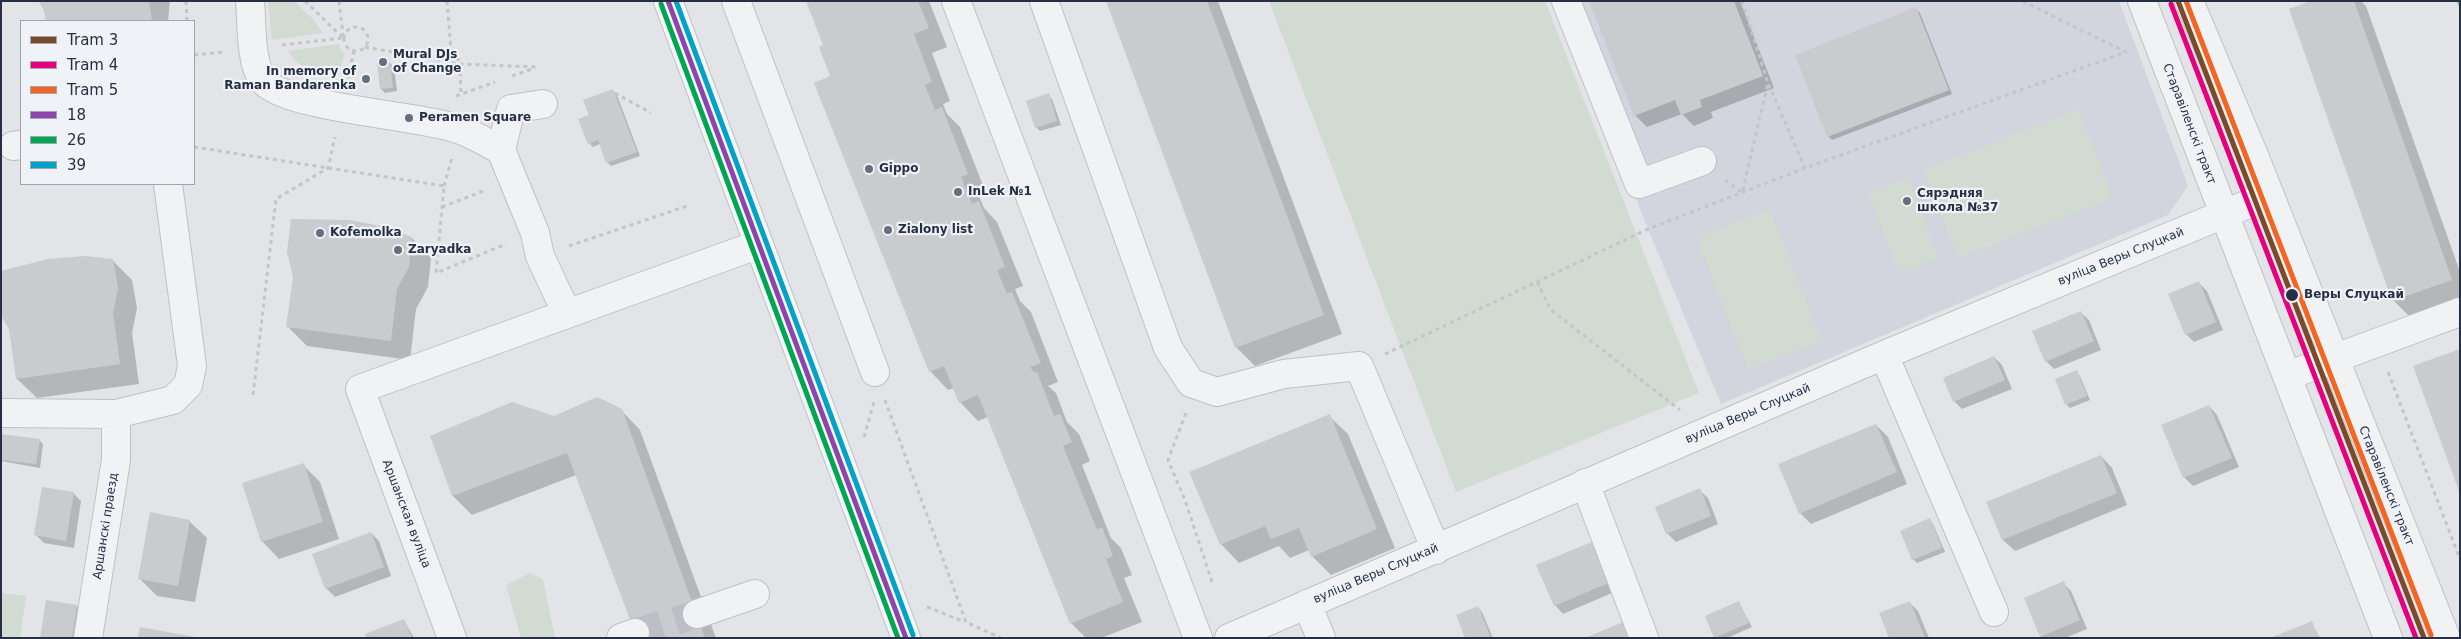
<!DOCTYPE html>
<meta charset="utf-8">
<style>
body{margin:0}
#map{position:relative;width:2461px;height:639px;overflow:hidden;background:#e2e4e7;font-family:"DejaVu Sans",sans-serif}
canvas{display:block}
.frame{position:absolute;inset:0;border:2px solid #262f43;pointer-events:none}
.legend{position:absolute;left:20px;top:20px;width:175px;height:165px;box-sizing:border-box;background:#eff2f7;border:1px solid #9fa4af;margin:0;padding:6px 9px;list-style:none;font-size:15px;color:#262f43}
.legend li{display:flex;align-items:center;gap:10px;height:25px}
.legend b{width:25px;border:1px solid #9fa4af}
</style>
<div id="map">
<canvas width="2461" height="639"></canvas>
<div class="frame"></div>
<ul class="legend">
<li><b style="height:6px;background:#7a4b2a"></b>Tram 3</li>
<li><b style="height:6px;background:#e5007d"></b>Tram 4</li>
<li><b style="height:6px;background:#f26522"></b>Tram 5</li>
<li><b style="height:6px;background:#8e44ad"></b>18</li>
<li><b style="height:6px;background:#00a651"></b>26</li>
<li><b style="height:6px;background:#02a3c7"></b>39</li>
</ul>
</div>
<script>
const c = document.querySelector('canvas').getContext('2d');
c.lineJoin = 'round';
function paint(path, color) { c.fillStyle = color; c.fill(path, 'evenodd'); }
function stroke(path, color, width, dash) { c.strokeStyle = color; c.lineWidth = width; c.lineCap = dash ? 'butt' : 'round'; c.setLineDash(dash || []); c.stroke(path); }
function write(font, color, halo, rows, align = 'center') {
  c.font = font + ' "DejaVu Sans",sans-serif'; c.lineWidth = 4.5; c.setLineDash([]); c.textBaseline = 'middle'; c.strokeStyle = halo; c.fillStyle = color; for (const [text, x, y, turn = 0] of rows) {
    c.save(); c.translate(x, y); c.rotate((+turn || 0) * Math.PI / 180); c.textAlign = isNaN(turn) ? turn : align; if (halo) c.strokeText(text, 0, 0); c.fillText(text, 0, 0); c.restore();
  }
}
paint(new Path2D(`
 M1559,1H2119L2188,186L2168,215L1721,404L1648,229Z`), '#d2d5dd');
paint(new Path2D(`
 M268,1H294L313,19L323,33L272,40Z
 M1269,1H1545L1699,393L1456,492Z
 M339,44L341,50L345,53L339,72C318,75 299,70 288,51Z
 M2078,109L2113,198L1958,258L1923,170Z
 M1908,177L1938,258L1899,273L1868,193Z
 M1770,209L1822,341L1748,370L1697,238Z
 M530,573L543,580L555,638H521L506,585Z
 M1,593L26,596L20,638H1Z`), '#d1dbd1');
paint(new Path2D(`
 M40,1H170L168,21H47L45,10Z
 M807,1H929L947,47L932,53L950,101L943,104L947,114L960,127L986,193L979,196L984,208L997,222L1023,286L1015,289L1020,301L1031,312L1058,382L1048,386L1056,393L1067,422L1079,434L1090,461L1082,465L1111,538L1121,548L1132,575L1124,578L1142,622L1101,638H1086L1071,623L988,417L978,421L960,402L954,388L948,390L930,371L832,77L825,46Z
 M1107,1H1218L1342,334L1255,366L1236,347Z
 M1590,1H1740L1774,88L1711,112L1713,118L1694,126L1682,114L1647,127L1635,115Z
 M2313,1H2361L2366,6L2460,272V300L2410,317L2393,300Z
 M2456,1H2460V9Z
 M1916,9L1920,13L1952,94L1832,140L1828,136Z
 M452,53H456L460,60L457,61Z
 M390,63L394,67L397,91L385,93L381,89Z
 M613,91L617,95L640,156L611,166L607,162L600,144L593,147L589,143L590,116Z
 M1048,95L1052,99L1061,125L1040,131L1036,127Z
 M412,238L431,258L428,287L416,309L410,360L307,346L287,326Z
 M112,260L132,280L137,308L132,333L139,384L37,398L17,379L10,329Z
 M2199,283L2207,291L2223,330L2194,342L2186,334Z
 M2080,312L2089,320L2101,350L2054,369L2046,361Z
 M1994,357L2002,365L2012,389L1962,409L1954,401Z
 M2076,372L2080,376L2090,400L2070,408L2066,404Z
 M2209,406L2217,415L2239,467L2193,486L2184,477Z
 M621,410L640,430L716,638H638L576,475L472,515L453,496L431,436Z
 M1329,416L1348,434L1395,548L1331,575L1312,556L1309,550L1290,558L1279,546L1239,563L1221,544Z
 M1876,425L1888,437L1907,484L1811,524L1800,513Z
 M39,440L43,444L40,468L1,461V441Z
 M2101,456L2112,468L2127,505L2015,551L2003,540L1988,503Z
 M303,465L320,482L339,539L279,559L262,541Z
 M1699,490L1708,498L1718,524L1676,542L1667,533Z
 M73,493L81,501L74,548L44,543L36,535Z
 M1929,520L1933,524L1945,552L1917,563L1913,559Z
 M189,521L207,538L195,602L157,596L139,578Z
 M371,533L379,541L391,576L335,597L326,588L314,554Z
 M1594,542L1619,590L1563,614L1555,605Z
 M2063,583L2071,591L2087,629L2065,638H2043L2041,636Z
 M1909,602L1918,611L1929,638H1891Z
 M1739,603L1752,627L1727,638H1716Z
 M77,606L85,614L81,638H41Z
 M1478,608L1482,612L1493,638H1467Z
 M404,620L414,638H368Z
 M2311,622L2320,638H2273Z`), '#0003');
paint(new Path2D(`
 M39,1H149L152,21H46L44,11Z
 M806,1H918L929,28L914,34L932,82L925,85L935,110L942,107L968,174L961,177L972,204L979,201L1005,267L997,270L1007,294L1012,292L1041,363L1030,367L1034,373L1037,372L1054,416L1060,414L1072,442L1063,446L1097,530L1102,527L1113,556L1106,559L1123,602L1070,624L978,395L959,403L944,366L929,372L814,83L830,76L819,47L823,45Z
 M1106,1H1207L1324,315L1235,348Z
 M1589,1H1734L1763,76L1700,100L1702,107L1681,115L1675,100L1634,116Z
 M2310,1H2354L2452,280L2392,301L2289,9Z
 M1916,7L1949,90L1827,137L1795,55Z
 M390,62L393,88L380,89L377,63Z
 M613,89L637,152L606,163L598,140L588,144L578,119L589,115L583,100Z
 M1049,93L1057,121L1035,128L1026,101Z
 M291,219L350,220L386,227L412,237L409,267L397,289L391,341L286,327L293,277L287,252Z
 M85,256L113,259L118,288L113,313L120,364L16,379L9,329L1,316V271L48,259Z
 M2199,281L2216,322L2185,335L2168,294Z
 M2081,311L2094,341L2045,362L2032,331Z
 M2460,349V494L2413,366Z
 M1994,356L2005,380L1953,402L1943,378Z
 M2077,370L2087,396L2065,405L2055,379Z
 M597,397L622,409L705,638H637L567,453L452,496L430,436L512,402L554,416Z
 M2209,405L2232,458L2183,478L2161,425Z
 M1330,414L1377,529L1311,557L1299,528L1271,539L1265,526L1220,545L1189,472Z
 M1876,424L1897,472L1799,514L1778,464Z
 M1,434L40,439L36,464L1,460Z
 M2101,455L2117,493L2002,540L1986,502Z
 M304,463L323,522L261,542L242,483Z
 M42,487L74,492L66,541L34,535Z
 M1700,488L1711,516L1666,534L1655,507Z
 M150,512L190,520L178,586L138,579Z
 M1930,518L1942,548L1912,560L1900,531Z
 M371,532L384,567L325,589L312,554Z
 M1594,541L1611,582L1554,606L1536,565Z
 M2064,581L2080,620L2040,637L2024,598Z
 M46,600L77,605L72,638H40Z
 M1739,601L1749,623L1714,638L1705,616Z
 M1910,601L1925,638H1889L1879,613Z
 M1478,606L1491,638H1465L1456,615Z
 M404,619L412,638H366L365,634Z
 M2312,621L2319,638H2270Z
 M1623,622L1629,638H1585Z
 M140,627L195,637V638H138Z`), '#c9cbcf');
stroke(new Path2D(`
 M635,633L697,614`), '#bcc0c6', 28, [28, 14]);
const minor = new Path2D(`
 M250,1C252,22 250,63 263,80C283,108 422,115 461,130C475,135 488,144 501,150L535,233L540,256L567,314
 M736,1L875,372
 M956,1L1198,638
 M1044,1L1168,348L1191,383L1217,392L1284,374L1359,366L1436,550
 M1566,1L1639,184L1702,161
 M2142,1L2388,638
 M2189,1L2253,153L2446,638
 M13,146L21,145
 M501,150L511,109L543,104
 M1884,355L1994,612
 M2287,376L2460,312
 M1,413L116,414L173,400L188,385L192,366L168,184
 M1585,483L1644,638
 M1307,604L1321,638
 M697,614L755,594
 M88,638L116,460V414
 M452,638L360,389L757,245
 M621,638L635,633
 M1229,638L1884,355L2270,195`);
const major = new Path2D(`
 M668,1L906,638`);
stroke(minor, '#bfc1c5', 30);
stroke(major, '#bdc1c5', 30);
stroke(new Path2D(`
 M186,1L187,21
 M305,1L343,38
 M339,1L343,35
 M447,1L451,50H447L448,62
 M1742,1L1768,83
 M344 39a12 12 0 1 1 24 0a12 12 0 1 1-24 0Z
 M282,45L343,38
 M365,47L460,64L538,67
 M194,55L223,52
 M460,64L461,95
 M512,76L535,68
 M348,78L354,51
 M615,93L651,113
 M456,96L495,82
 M194,147L444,186L436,273L506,244
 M1725,180L1742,193L1768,83L1805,168
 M444,186L452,158
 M442,207L486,190
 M569,246L687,206
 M1537,282L1551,310L1680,410
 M1385,354L1648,229L1805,168L2126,52L2022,1
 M2388,372L2460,559
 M253,395L276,199L328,168L335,137
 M885,400L966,622L1001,638
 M1186,413L1168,460L1185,500L1213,585
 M864,437L874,402
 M927,607L965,622`), '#c3c5ca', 3, [4, 4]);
stroke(minor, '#f1f2f4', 28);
stroke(major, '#f5f6f7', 28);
stroke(new Path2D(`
 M668,1L906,638`), '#8e44ad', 5);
stroke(new Path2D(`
 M661,4L898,638`), '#00a651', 5);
stroke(new Path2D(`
 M676,1L913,635`), '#02a3c7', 5);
stroke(new Path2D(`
 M2178,1L2424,638`), '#7a4b2a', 5);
stroke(new Path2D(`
 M2171,4L2416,638`), '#e5007d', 5);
stroke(new Path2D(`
 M2186,1L2431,635`), '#f26522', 5);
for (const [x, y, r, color] of [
 [383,62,5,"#686e7c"],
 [366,79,5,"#686e7c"],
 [409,118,5,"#686e7c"],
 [869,169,5,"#686e7c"],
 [958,192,5,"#686e7c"],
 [1907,201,5,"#686e7c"],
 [888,230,5,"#686e7c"],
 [320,233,5,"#686e7c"],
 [398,250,5,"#686e7c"],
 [2292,295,7,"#262f43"]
]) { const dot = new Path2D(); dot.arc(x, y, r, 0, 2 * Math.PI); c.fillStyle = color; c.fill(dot); stroke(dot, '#eff2f7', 2); }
write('bold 12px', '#262f43', '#eff2f7', [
 ["Mural DJs",393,55],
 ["of Change",393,69],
 ["In memory of",356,72,"right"],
 ["Raman Bandarenka",356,86,"right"],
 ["Peramen Square",419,118],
 ["Gippo",879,169],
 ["InLek №1",968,192],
 ["Сярэдняя",1917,194],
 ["школа №37",1917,208],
 ["Zialony list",898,230],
 ["Kofemolka",330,233],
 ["Zaryadka",408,250]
], 'left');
write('12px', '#262f43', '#eff2f7', [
 ["Старавіленскі тракт",2189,124,69],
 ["вуліца Веры Слуцкай",2121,257,-22],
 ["вуліца Веры Слуцкай",1748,414,-23],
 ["Старавіленскі тракт",2386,486,68],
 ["Аршанская вуліца",406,514,69],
 ["Аршанскі праезд",106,526,-81],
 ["вуліца Веры Слуцкай",1376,574,-23]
]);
write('bold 12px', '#262f43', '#eff2f7', [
 ["Веры Слуцкай",2304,295]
], 'left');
</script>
